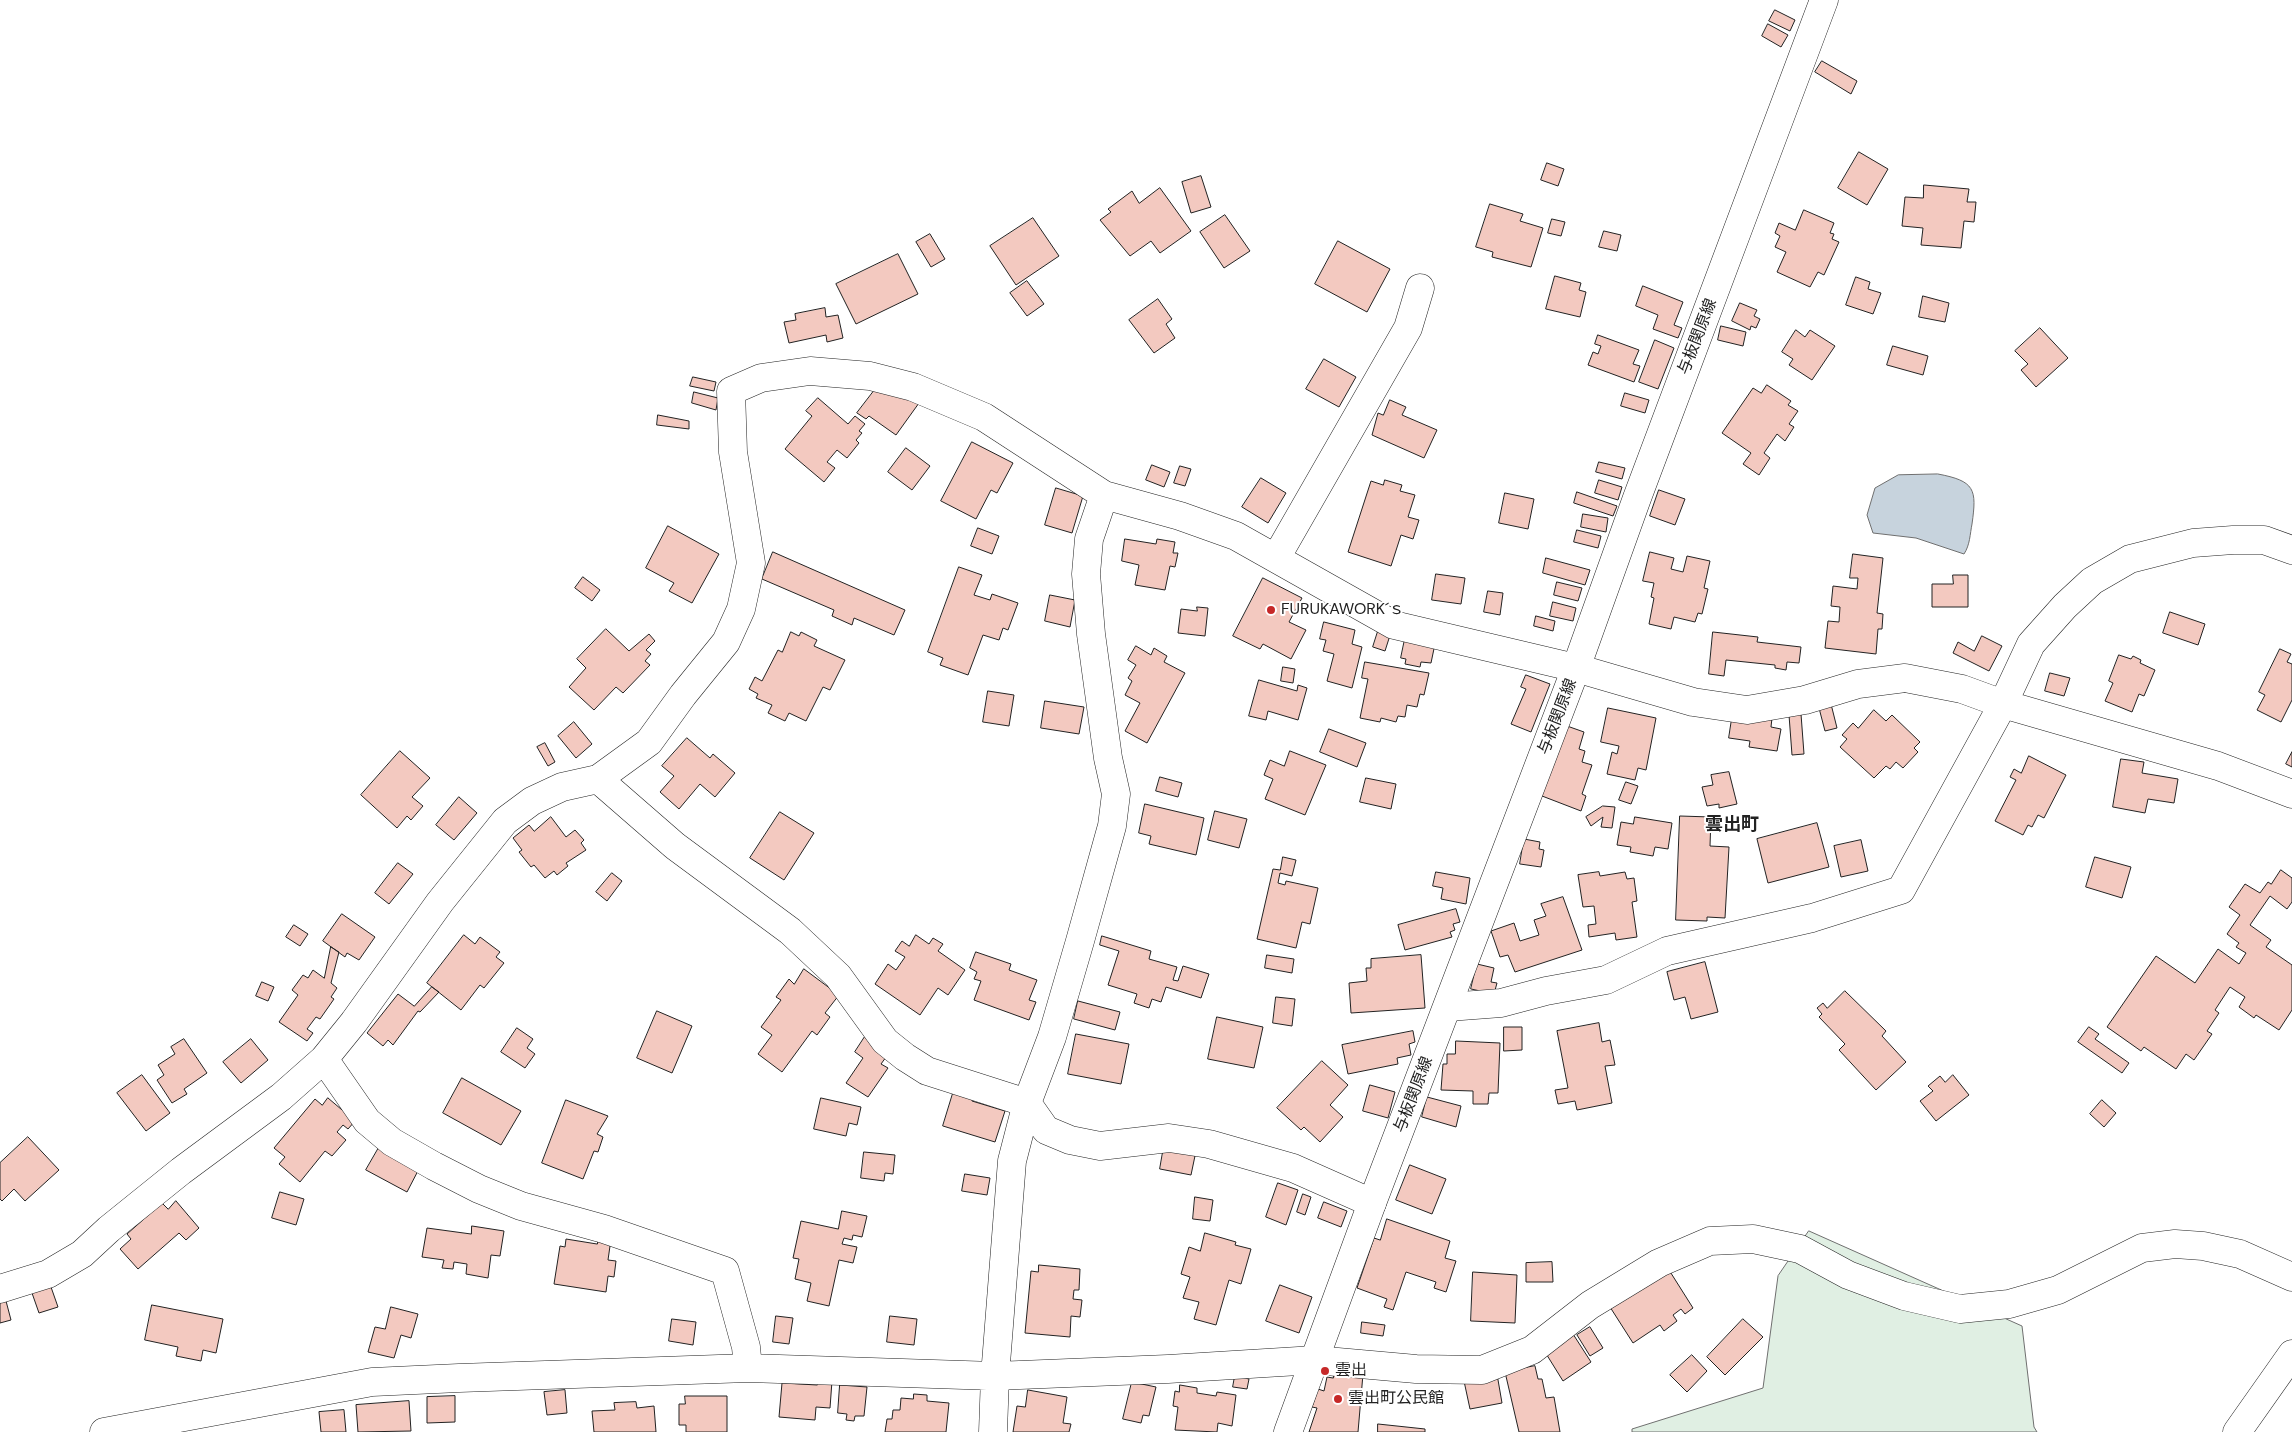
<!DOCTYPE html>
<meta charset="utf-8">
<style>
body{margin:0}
canvas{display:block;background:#fff}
</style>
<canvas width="2292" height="1432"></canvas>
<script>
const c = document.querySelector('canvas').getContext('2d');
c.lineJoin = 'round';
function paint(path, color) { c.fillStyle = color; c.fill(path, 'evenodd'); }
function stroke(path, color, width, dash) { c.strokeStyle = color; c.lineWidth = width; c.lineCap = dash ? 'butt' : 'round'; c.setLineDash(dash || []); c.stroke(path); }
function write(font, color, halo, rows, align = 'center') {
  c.font = font + ' "DM Sans","Noto Sans JP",sans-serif'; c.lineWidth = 4; c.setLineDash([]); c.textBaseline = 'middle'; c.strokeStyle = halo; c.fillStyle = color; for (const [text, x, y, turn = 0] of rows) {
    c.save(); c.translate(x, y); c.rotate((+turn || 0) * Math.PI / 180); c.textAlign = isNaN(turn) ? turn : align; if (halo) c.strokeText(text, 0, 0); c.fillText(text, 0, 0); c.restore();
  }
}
const green = new Path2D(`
 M1809,1231L2022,1326L2034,1427L2037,1432H1632V1429L1763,1388L1778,1276Z`);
paint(green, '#e0efe3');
stroke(green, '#6f6f6f', 1);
const water = new Path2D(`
 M1938,474C1975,481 1977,489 1972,524C1970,534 1970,545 1964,554L1916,538L1873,533L1867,515L1875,488L1898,475Z`);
paint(water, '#c7d3dd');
stroke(water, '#6f6f6f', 1);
const building = new Path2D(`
 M1775,10L1795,20L1790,31L1769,21Z
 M1768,24L1788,35L1781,47L1762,36Z
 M1822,61L1857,81L1851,94L1815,72Z
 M1859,152L1888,169L1867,205L1838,188Z
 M1547,163L1564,169L1558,186L1541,180Z
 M1201,176L1211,207L1191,213L1182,182Z
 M1924,185L1969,189L1967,202H1976L1974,222L1964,221L1961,248L1921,245L1923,228L1902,226L1905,197L1923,198Z
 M1160,188L1191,231L1160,253L1151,241L1130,256L1100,220L1111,212L1108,209L1132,191L1139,203Z
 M1490,204L1523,214L1520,221L1543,228L1531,267L1492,257L1493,252L1476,247Z
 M1804,210L1834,223L1830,233L1834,234L1832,239L1839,242L1824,275L1818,272L1810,287L1777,272L1786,252L1775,247L1780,236L1775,233L1779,223L1795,230Z
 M1225,215L1250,251L1224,268L1200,232Z
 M1033,218L1059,256L1016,285L990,246Z
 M1552,219L1565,222L1561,236L1548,233Z
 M1604,231L1621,235L1617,251L1599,247Z
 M930,234L945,259L931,267L916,242Z
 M1338,241L1390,269L1367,312L1315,284Z
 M898,254L918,294L856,324L836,284Z
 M1555,276L1581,283L1579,290L1586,292L1580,317L1546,309Z
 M1856,277L1870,282L1868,289L1881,293L1873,314L1846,305Z
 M1027,281L1044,304L1027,316L1010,293Z
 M1643,286L1683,302L1674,325L1682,328L1678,338L1653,329L1658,315L1636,306Z
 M1923,296L1949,303L1945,322L1919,317Z
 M1158,299L1172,319L1166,324L1175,338L1154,353L1129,320Z
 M1740,303L1757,310L1754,316L1760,319L1756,328L1751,326L1750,330L1732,321Z
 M825,308L826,317L838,315L843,338L827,342L826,335L789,343L784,322L796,320L795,314Z
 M1721,326L1746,332L1743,346L1718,340Z
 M2040,328L2068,358L2036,387L2021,370L2028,364L2015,351Z
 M1796,330L1805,337L1810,330L1835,346L1812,380L1789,365L1793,359L1782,352Z
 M1598,335L1639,350L1633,364L1640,366L1634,382L1588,365L1593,352L1598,354L1601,346L1595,344Z
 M1655,340L1674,348L1658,389L1639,382Z
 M1893,346L1928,356L1923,375L1887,365Z
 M1324,359L1356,377L1339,407L1306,389Z
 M693,377L716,382L714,391L690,386Z
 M1767,385L1791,401L1788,405L1798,411L1789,424L1794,427L1785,441L1777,434L1764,453L1770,458L1759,475L1743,464L1751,453L1722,433L1753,388L1761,393Z
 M877,387L919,403L896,435L869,416L866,419L857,413Z
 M694,392L718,398L716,410L692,403Z
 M1625,393L1649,400L1645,413L1621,406Z
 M818,398L848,424L855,416L865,424L859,431L862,433L856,440L859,443L847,458L837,450L827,462L835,468L824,482L785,449L812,416L806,411Z
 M1390,400L1406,407L1402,415L1437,430L1424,458L1372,435L1378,413L1383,415Z
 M658,415L689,421V429L657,425Z
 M972,442L1013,463L997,493L991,490L976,519L941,501Z
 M906,448L930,466L912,490L888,472Z
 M1599,462L1625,468L1622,479L1596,472Z
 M1152,465L1170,472L1164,487L1146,480Z
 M1180,466L1191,469L1185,486L1174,483Z
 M1261,478L1286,493L1268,523L1242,507Z
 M1385,480L1402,485L1400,491L1415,495L1408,517L1419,520L1413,539L1401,535L1391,566L1348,552L1371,481L1383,485Z
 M1599,480L1622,487L1618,500L1595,493Z
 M1056,488L1083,496L1072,533L1045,525Z
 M1659,490L1685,499L1675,525L1650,516Z
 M1577,492L1617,506L1613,516L1574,503Z
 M1505,493L1534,499L1528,529L1499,523Z
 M1583,514L1608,518L1606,532L1581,527Z
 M668,526L719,554L692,603L669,591L674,583L646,568Z
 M978,528L999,536L992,554L971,546Z
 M1577,530L1601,536L1598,548L1574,542Z
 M1125,539L1156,544L1157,539L1175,542L1173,553H1178L1175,567L1170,566L1165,590L1135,585L1139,565L1122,561Z
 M773,552L905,610L894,635L854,618L852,625L832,616L834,610L762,579Z
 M1650,552L1674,558L1671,569L1683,572L1687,556L1710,561L1704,588L1708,589L1702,614L1698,613L1695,622L1674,617L1671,629L1649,624L1654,598L1651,597L1654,583L1643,581Z
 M1853,554L1883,558L1877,613L1883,614L1882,629H1878L1876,654L1825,648L1828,621L1839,622L1840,607L1831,606L1833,586L1857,589L1858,578H1850Z
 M1546,558L1590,570L1585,585L1543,573Z
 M959,567L982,575L974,595L990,600L992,594L1018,603L1008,630L1003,628L999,640L983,635L968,675L940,665L943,658L928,652Z
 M1436,574L1465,578L1461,604L1432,600Z
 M1953,575H1968V607H1932V584H1953Z
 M583,577L600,590L592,601L575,588Z
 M1263,578L1302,598L1289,622L1306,630L1291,659L1263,644L1260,649L1233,636Z
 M1557,582L1582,588L1578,601L1554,595Z
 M1488,591L1503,593L1500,615L1484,612Z
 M1050,595L1075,600L1070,627L1045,621Z
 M1553,602L1576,608L1573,621L1550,616Z
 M1197,607L1208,608L1205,636L1178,633L1181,609L1197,611Z
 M2170,612L2205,624L2198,645L2163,633Z
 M1536,616L1555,621L1553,631L1534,626Z
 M1324,622L1355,630L1352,644L1362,647L1352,688L1327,681L1334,654L1323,651L1326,640L1320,639Z
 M1380,625L1392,629L1385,651L1373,647Z
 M606,629L629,651L649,634L655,641L646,650L651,654L645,661L650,665L623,693L616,687L594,710L569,687L586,668L577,659Z
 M791,632L799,636L801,632L817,640L814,646L845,660L830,690L823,687L806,721L789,713L785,721L768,713L772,705L756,698L758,694L749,689L755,677L762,681L778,650L782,652Z
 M1713,632L1758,637L1757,642L1801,647L1799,663L1787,662L1786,670L1775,668V665L1726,660L1724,676L1709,674Z
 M1406,634L1436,639L1431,663L1421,662L1420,667L1405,664L1406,659L1401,658Z
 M1982,636L2002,646L1989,671L1953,653L1958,642L1974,651Z
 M1136,646L1151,655L1154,648L1167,656L1164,662L1185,673L1147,743L1125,731L1140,703L1125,695L1132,681L1128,678L1136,665L1128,660Z
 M2280,649L2291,654L2287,662L2292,664V700L2281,722L2257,710L2265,695L2259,692Z
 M2119,655L2131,659L2133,656L2141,660L2140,663L2155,670L2144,696L2139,694L2132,712L2105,701L2113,683L2109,681Z
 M1365,662L1429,673L1424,695L1420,694L1417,707L1407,705L1405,717L1398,716L1396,722L1381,718L1380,722L1360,718L1368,679L1362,678Z
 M1283,667L1295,669L1293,683L1281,681Z
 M2050,673L2070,678L2064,696L2045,691Z
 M1526,675L1550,684L1531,732L1511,724L1526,689L1521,687Z
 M1259,680L1297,691L1298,685L1307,688L1298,720L1268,711L1266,720L1249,716Z
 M988,691L1014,695L1009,726L983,722Z
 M1045,701L1084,707L1079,734L1041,728Z
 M1831,704L1837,728L1825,731L1819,708Z
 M1608,708L1656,718L1646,770L1638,768L1635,780L1607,774L1612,752L1617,754L1619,746L1601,742Z
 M1874,710L1886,721L1892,715L1920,742L1914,748L1918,752L1903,768L1896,762L1890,769L1886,766L1874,778L1840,747L1847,739L1842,735L1853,723L1858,728Z
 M1733,712L1772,718L1771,727L1781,729L1777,751L1749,747L1750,741L1729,738Z
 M1801,714L1804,754L1792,755L1789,715Z
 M574,722L592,744L576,758L558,736Z
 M1567,726L1584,732L1579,749L1585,751L1582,762L1592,765L1582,794L1586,796L1581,811L1542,796Z
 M1329,729L1366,743L1357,767L1320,752Z
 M687,738L710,758L713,754L735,773L715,797L700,784L679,809L660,792L674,776L662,766Z
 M545,743L555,762L548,766L537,747Z
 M400,751L430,778L412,797L423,806L411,820L407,816L397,828L361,795Z
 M1290,751L1326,765L1305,815L1265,799L1273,779L1264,775L1270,760L1284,766Z
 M2292,752V767L2286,764Z
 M2029,756L2066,775L2044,818L2038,815L2032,827L2028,825L2023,835L1995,821L2016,780L2010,777L2014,769L2021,773Z
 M2121,759L2144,762L2142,773L2178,779L2174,803L2148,799L2145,813L2113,807Z
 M1729,772L1737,804L1719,808V804L1707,806L1702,787L1713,785L1711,775Z
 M1160,777L1182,783L1178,797L1156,791Z
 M1366,778L1396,784L1391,809L1360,802Z
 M1626,782L1638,786L1631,804L1619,800Z
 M459,797L477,813L454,840L436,825Z
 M1145,804L1204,818L1196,855L1149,844L1151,836L1139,833Z
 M1603,806L1615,807L1612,828L1601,827L1603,817L1591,826L1586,817Z
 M1215,811L1247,819L1239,848L1208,840Z
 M780,812L814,833L784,880L750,858Z
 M1680,816L1711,817L1710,846L1729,847L1725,918L1707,917V921L1676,920Z
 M551,817L566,837L575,830L584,840L581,843L586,850L566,863L568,866L557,875L554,871L545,878L534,865L531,867L519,852L522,850L513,838L529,825L534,831Z
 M1635,817L1672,823L1668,849L1655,847L1653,856L1630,852L1631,847L1617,845L1621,822L1633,824Z
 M1817,823L1829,867L1768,883L1757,839Z
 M1524,839L1540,842L1539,849L1544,850L1541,867L1520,864Z
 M1861,840L1868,871L1841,877L1834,846Z
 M1283,857L1296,860L1292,876L1280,873L1278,883L1285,885L1286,881L1318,888L1310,924L1302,922L1296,948L1257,939L1273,869L1280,870Z
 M2095,857L2131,867L2122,898L2086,887Z
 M398,863L413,874L389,904L375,893Z
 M2281,870L2292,878V902L2287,909L2270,896L2250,925L2271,940L2266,947L2292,965V1010L2279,1030L2256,1015L2254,1018L2239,1007L2245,997L2230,987L2215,1010L2219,1013L2207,1031L2212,1034L2194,1060L2186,1054L2176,1069L2144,1047L2141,1051L2107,1027L2156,956L2195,983L2218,949L2239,964L2246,953L2236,947L2239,943L2227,934L2240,915L2229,907L2245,884L2260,893L2268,882L2271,884Z
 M1436,872L1470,878L1466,904L1441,899L1443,888L1433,886Z
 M1599,872L1600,876L1625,872L1627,879L1634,878L1637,901L1632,902L1637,937L1616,940L1615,933L1589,937L1588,925L1596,924L1594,906L1583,907L1578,875Z
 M612,873L622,881L607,901L596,892Z
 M1563,897L1582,950L1515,972L1508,955L1500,957L1491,931L1514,923L1520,941L1539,935L1534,920L1546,916L1541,904Z
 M1456,909L1460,922L1453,924L1455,930L1450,932L1452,937L1405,950L1398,925Z
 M342,914L375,937L359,960L347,953L345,957L323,941Z
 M294,925L308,934L300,946L286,937Z
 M464,935L475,944L480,937L500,952L496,957L504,963L484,988L480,985L461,1010L427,983Z
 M916,935L929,944L933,938L943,944L938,951L965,970L948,995L938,988L920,1015L875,984L888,964L896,970L905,957L895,951L902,941L909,946Z
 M1102,936L1151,951L1149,959L1177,967L1173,980L1178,981L1183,966L1209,974L1201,998L1166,987L1161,1002L1152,999L1149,1008L1134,1003L1137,994L1108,985L1119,951L1100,945Z
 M331,947L339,952L331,983L337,988L331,997L334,999L320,1019L316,1017L307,1029L313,1033L307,1041L279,1022L298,995L292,990L303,975L308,978L313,970L324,978Z
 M976,952L1011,964L1009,970L1037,980L1029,1000L1036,1002L1029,1020L974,1000L981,981L974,979L977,972L970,968Z
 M1267,955L1294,959L1292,973L1265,968Z
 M1421,955L1425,1008L1351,1013L1349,983L1367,981L1366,968H1371V959Z
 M1705,962L1718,1012L1691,1019L1685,997L1674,1000L1667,972Z
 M1477,964L1494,968L1491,982L1497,983L1494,994L1471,989Z
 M804,969L839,995L825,1013L830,1017L817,1035L812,1031L782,1072L758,1054L772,1035L761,1027L781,1000L776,997L789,979L794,984Z
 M262,982L274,987L268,1001L256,996Z
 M432,987L439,992L420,1012L418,1011L393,1045L388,1040L383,1046L367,1033L398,994L414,1006Z
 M1845,991L1886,1031L1882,1036L1906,1062L1876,1090L1839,1050L1845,1044L1819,1017L1822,1014L1817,1008L1823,1003L1827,1008Z
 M1276,997L1295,999L1292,1026L1273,1023Z
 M1078,1001L1120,1012L1115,1030L1074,1019Z
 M657,1011L692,1026L672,1073L637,1058Z
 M1217,1017L1263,1027L1254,1068L1208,1059Z
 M1599,1023L1602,1042L1610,1040L1615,1065L1605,1066L1612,1103L1577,1110L1575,1101L1558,1104L1555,1090L1568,1088L1557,1031Z
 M1504,1027H1522V1050L1504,1051Z
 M2089,1027L2099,1034L2095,1039L2129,1063L2122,1073L2078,1042Z
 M517,1028L533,1039L527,1048L535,1054L525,1068L501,1052Z
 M1413,1031L1415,1042L1409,1044L1411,1055L1397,1058L1398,1064L1348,1074L1342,1045Z
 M868,1032L889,1053L881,1064L888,1068L868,1097L846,1083L863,1058L855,1052Z
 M1076,1034L1129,1044L1121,1084L1068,1074Z
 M184,1039L207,1073L184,1089L187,1094L172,1103L157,1080L164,1075L158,1065L175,1054L171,1047Z
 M251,1039L268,1060L241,1083L223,1062Z
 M1456,1041L1500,1043L1498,1093H1489L1488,1104H1473V1091L1441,1090L1443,1064H1447V1054H1455Z
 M1322,1061L1348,1085L1330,1105L1343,1117L1320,1142L1304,1127L1301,1130L1277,1108Z
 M142,1075L170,1113L146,1131L117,1093Z
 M1953,1075L1969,1095L1936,1121L1920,1101L1933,1091L1928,1086L1940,1076L1945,1082Z
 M462,1078L521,1111L501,1145L443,1113Z
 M1370,1085L1395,1092L1388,1118L1363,1111Z
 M954,1090L973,1096L972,1101L1005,1111L995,1142L943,1126Z
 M1427,1097L1461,1106L1456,1127L1422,1117Z
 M328,1098L355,1121L348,1129L343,1125L337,1132L346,1140L332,1156L325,1151L300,1182L279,1164L285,1157L274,1148L315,1099L322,1105Z
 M821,1098L861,1107L857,1125L849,1123L846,1136L814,1129Z
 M566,1100L608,1116L597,1134L603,1137L598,1152L594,1151L583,1179L542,1163Z
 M2102,1100L2116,1113L2104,1127L2090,1114Z
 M28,1137L59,1170L25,1201L14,1189L2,1201L0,1199V1163Z
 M381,1144L421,1165L407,1192L366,1170Z
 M1164,1146L1196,1151L1191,1175L1160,1169Z
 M864,1152L895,1155L893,1174L885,1173L884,1181L861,1178Z
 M1410,1165L1446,1179L1432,1214L1396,1200Z
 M965,1174L990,1178L987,1195L962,1191Z
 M1278,1183L1298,1190L1286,1225L1266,1217Z
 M280,1192L304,1199L296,1225L272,1218Z
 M1303,1194L1311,1197L1305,1215L1297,1212Z
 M1195,1197L1213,1200L1210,1221L1193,1219Z
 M176,1201L199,1228L186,1240L179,1233L138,1269L120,1249L131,1239L127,1234L162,1203L168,1209Z
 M1324,1202L1347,1211L1341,1227L1318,1218Z
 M842,1211L867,1216L862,1237L853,1235L852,1240L844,1238L842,1244L857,1247L853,1263L839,1260L829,1306L807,1301L811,1283L795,1279L799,1259L793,1258L801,1221L838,1229Z
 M1387,1219L1450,1241L1445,1258L1456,1261L1446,1292L1434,1288L1436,1282L1406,1272L1393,1310L1384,1307L1387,1299L1357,1288L1374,1238L1380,1240Z
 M472,1226L504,1231L500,1256L491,1255L488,1278L466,1274L467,1264L454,1262L453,1269L442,1268L444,1260L422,1257L427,1228L471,1234Z
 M1205,1233L1236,1242L1235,1245L1251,1249L1241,1284L1229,1280L1216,1325L1194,1319L1199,1302L1183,1298L1190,1277L1181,1274L1189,1247L1200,1251Z
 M599,1237L611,1239L608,1260L616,1261L614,1277L608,1276L606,1292L554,1284L560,1246L565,1247L566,1239L597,1244Z
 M1552,1262L1553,1282H1526V1263Z
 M1039,1265L1080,1269L1079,1290H1074L1073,1299L1082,1300L1080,1317L1071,1316L1070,1337L1025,1333L1031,1271L1038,1272Z
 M1669,1270L1693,1308L1685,1314L1681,1309L1673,1315L1677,1321L1664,1331L1660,1325L1633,1343L1610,1307Z
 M1473,1272L1517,1275L1515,1323L1471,1321Z
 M1280,1285L1312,1297L1299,1333L1266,1321Z
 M51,1287L58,1307L39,1313L32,1293Z
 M6,1301L11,1320L0,1323V1303Z
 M152,1305L223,1319L216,1353L203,1350L201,1361L176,1356L178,1347L145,1340Z
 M391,1307L418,1314L411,1338L401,1335L394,1358L368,1352L375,1327L385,1329Z
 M776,1316L793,1318L789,1344L773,1342Z
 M890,1316L917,1319L914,1345L887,1342Z
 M672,1319L696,1322L693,1345L669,1341Z
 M1743,1319L1763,1337L1725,1375L1707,1357Z
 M1362,1322L1385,1325L1383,1336L1361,1333Z
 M1590,1327L1603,1348L1590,1356L1577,1335Z
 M1573,1334L1591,1362L1563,1381L1545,1352Z
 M1692,1355L1707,1371L1687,1392L1670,1375Z
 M1535,1366L1538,1379H1542L1546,1398L1554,1397L1560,1432H1519L1505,1372Z
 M1334,1370L1363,1374L1358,1432H1309L1317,1408L1312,1407L1318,1389L1324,1391L1327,1377L1333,1378Z
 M1497,1374L1502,1403L1470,1409L1464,1381Z
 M1235,1376L1249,1379L1247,1389L1233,1387Z
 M818,1380L832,1381L830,1408L816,1407L815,1420L779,1417L782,1383L817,1385Z
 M1132,1382L1156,1387L1149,1416L1143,1415L1141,1423L1123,1419Z
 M840,1385L867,1387L864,1416H855L854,1421L846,1420L847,1414L838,1413Z
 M1180,1385L1197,1388V1393L1216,1396L1217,1392L1236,1395L1232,1426L1218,1423L1217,1432L1175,1430L1178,1407L1173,1406L1175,1391L1179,1392Z
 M565,1390L567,1413L547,1415L544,1392Z
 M1028,1390L1067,1397L1063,1423L1071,1424L1069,1432H1013L1017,1406L1025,1407Z
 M914,1394L927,1395V1401L949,1403L946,1432H885L887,1419H892L893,1410H900L901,1398L913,1399Z
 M455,1396V1422L427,1423V1397Z
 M685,1396H727V1432H686V1425H679V1404H685Z
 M409,1401L411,1431L358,1432L356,1405Z
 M636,1402L637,1408L654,1406L656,1432H594L592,1411L615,1410L614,1403Z
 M344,1410L346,1432H321L319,1412Z
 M1378,1424L1425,1429V1432H1378Z`);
paint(building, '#f3c9c0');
stroke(building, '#222', 1);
const minor = new Path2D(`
 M1276,558L1408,328L1420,288
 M598,779L675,846L790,931L838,976L885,1041L905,1057L927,1071L1027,1103L1046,1130L1070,1140L1100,1146L1169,1138L1209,1144L1293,1168L1372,1203
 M1448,1007L1501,1003L1546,991L1606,980L1667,951L1812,918L1901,890L2003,704L2031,644L2065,606L2092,581L2130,559L2193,543L2233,540H2264L2292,550
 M324,1059L367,1121L392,1142L434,1166L479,1189L521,1206L604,1229L725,1271L746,1347L748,1368
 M0,1289L48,1274L82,1254L109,1229L181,1171L281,1097L324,1059L354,1022L440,902L505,821L532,801L562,787L598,779L649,742L683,695L726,642L741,609L751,563L733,452L731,391L761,378L810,371L870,376L913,387L984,417L1104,495L1180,516L1236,536L1394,625L1576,668L1693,702L1747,710L1805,700L1858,684L1905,678L1962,689L2003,704L2218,766L2292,794
 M104,1432L372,1382L459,1378L748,1368L995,1376L1168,1369L1315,1360L1416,1369L1482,1370L1532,1350L1590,1305L1659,1263L1710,1241L1753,1239L1800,1249L1848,1275L1904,1296L1960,1309L2009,1304L2058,1290L2142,1248L2175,1244L2203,1246L2240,1254L2292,1277
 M993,1432L995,1376L1012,1161L1027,1103L1052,1037L1080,941L1112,826L1116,794L1108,758L1091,634L1086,574L1089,539L1104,495
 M2237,1432L2292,1354`);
const major = new Path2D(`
 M1288,1432L1372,1203L1576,668L1637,498L1824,0`);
stroke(minor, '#222', 29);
stroke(major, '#222', 29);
stroke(minor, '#fff', 28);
stroke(major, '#fff', 28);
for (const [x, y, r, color] of [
 [1271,610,5,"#c62828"],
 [1325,1371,5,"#c62828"],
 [1338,1399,5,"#c62828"]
]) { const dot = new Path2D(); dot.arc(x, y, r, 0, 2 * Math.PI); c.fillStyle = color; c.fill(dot); stroke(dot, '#fff', 2); }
write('16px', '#222', '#fff', [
 ["与板関原線",1698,337,-69],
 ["与板関原線",1558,717,-69],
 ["与板関原線",1414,1095,-69]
]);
write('16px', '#222', '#fff', [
 ["FURUKAWORK´ｓ",1281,610],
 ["雲出",1335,1371],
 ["雲出町公民館",1348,1399]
], 'left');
write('bold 18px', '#222', '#fff', [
 ["雲出町",1732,825]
]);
</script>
